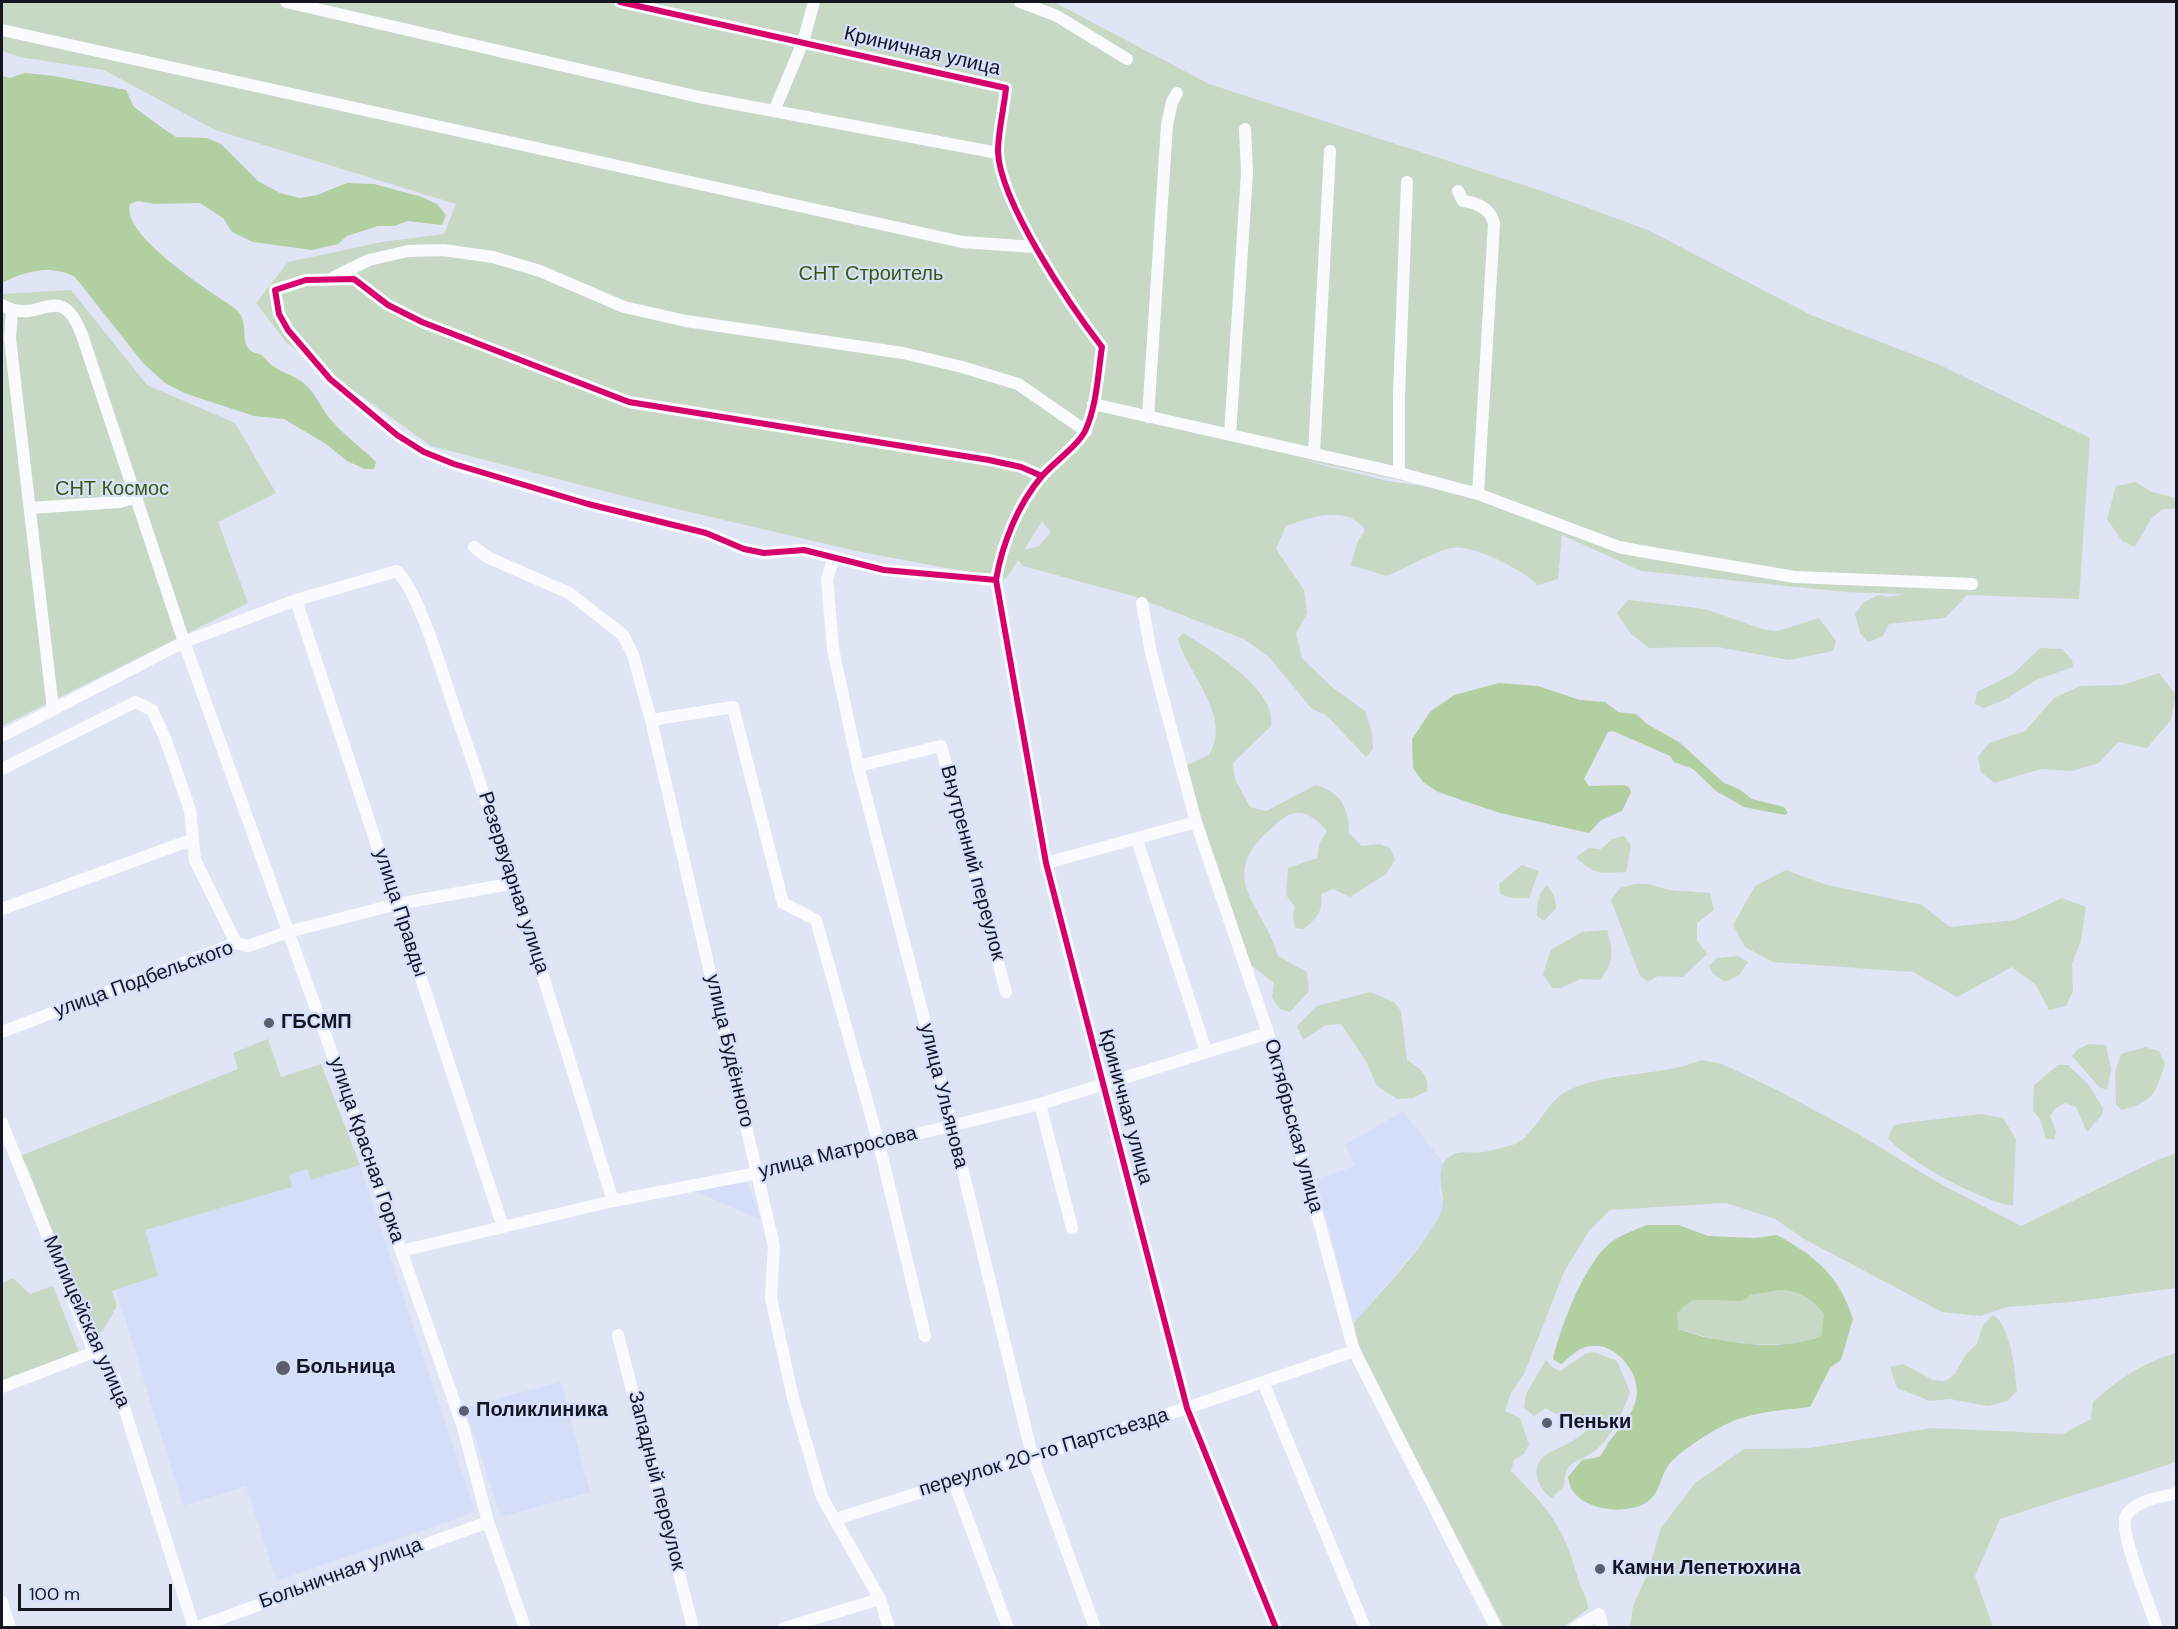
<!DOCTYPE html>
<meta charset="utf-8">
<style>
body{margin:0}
#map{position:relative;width:2178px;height:1629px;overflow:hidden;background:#e0e5f5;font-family:"DM Sans",sans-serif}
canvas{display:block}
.frame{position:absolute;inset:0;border:3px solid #131620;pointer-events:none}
.scale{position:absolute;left:18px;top:1584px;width:154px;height:27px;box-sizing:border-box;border:3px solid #131620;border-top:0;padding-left:8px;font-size:18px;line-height:21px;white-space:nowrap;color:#131620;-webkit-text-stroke:4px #d7e1fe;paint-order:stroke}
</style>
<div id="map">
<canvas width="2178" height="1629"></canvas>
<div class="frame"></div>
<div class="scale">100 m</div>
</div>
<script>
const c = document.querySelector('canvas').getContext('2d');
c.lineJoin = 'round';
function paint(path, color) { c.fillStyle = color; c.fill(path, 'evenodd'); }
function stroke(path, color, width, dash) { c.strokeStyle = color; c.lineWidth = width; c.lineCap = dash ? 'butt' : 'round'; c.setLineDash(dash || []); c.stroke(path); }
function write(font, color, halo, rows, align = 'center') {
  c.font = font + ' "DM Sans",sans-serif'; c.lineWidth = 4.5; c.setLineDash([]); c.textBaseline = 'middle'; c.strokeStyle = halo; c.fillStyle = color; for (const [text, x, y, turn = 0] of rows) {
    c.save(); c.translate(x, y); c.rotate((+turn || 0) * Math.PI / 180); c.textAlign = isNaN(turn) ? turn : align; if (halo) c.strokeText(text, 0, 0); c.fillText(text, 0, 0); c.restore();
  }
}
paint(new Path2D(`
 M1403,1111L1443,1163L1439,1187L1443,1207L1429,1234L1354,1323L1316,1179L1355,1166L1345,1145Z
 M360,1165L475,1512L277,1581L246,1486L183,1506L116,1290L158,1276L144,1230L292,1187L288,1175L307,1169L311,1180Z
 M747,1181L761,1220L690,1189Z
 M561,1382L590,1492L501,1517L465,1407Z`), '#d4def8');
paint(new Path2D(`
 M2,2H1054L1209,84L1542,191L1648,230L1811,315L1940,365L2090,438L2079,599L1967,595L1945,618L1889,624L1883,636L1868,642L1860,633L1855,614L1863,603L1878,595L1888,597L1905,594L1845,592L1641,571L1562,535L1558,579L1538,585C1523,570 1472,543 1450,548C1429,554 1407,568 1386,576L1351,565L1357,543L1365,530C1347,504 1311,517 1286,526L1276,549L1304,590L1307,613L1296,634L1302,658L1332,687L1365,711L1372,732L1373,749L1366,757L1326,715L1312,709L1268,656L1244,639L1133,596L1023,566L1018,560L1006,579L856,551L639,500L431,446L286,342L256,303L288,262L382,242L444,234L456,204L215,130L104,70L19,57L2,51ZM1294,458L1438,488L1388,481ZM1042,521L1051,532L1039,546L1024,550Z
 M71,290L147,385L235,423L276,493L218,522L248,603L2,726V294Z
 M2136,482L2152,492L2176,498V509H2162L2151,519L2135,547L2122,541L2107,519L2116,486Z
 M1628,600L1705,609L1765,630L1778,631L1819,618L1836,641L1833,651L1789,660L1718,647L1649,648L1631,634L1617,613Z
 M1183,633C1210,649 1278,690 1271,726L1233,763L1235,779L1250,807L1266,811L1316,785C1341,792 1349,808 1349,833L1362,846L1380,844L1390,848L1395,860L1386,874L1350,897L1333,889L1321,894C1324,910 1316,920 1303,929L1295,928L1293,915L1295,907L1286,895L1288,868L1317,858L1320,842L1327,831C1315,817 1301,806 1284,818C1276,823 1270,830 1263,836C1218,881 1267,911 1278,956L1307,972L1309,991L1290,1012L1280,1009L1272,998L1274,983L1238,955L1185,766L1209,755C1233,717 1188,675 1178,639Z
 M2040,648L2062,649L2072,660L2073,667L2036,680L2004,700L1984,708L1975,704L1977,692L2013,674Z
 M2159,673L2176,695L2171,720L2147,748L2118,742L2099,763L2072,771L2041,769L1994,783L1981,772L1978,757L1989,743L2025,731L2054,698L2080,686L2122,685Z
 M1624,836L1631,845L1626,872C1601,873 1595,876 1576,857L1589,848L1601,849L1612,839Z
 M1522,865L1539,871L1529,898H1511L1500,894L1499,884Z
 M1786,870L1827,885L1922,905L1950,927L2015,920L2062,898L2086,907L2081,941L2072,963L2073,991L2066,1006L2049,1010L2036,985L2012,967L1957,997L1913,972L1773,962L1745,947L1733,925L1755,886Z
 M1635,884H1648L1669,890L1710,893L1714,910L1697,923V940L1707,954L1683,977L1658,976L1648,982L1640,976L1611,900L1620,888Z
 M1547,885L1554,895L1556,908L1544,921L1537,916C1537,904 1538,893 1547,885Z
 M1607,930C1613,950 1615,963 1600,980L1581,979L1561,988H1552L1543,974L1551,950L1582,932Z
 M1738,956L1748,962L1739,975L1725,982L1713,974L1709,966L1717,958Z
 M1370,992L1394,1002L1401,1011L1407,1060C1420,1068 1429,1075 1427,1091L1413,1098L1397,1099L1377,1086L1366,1061L1341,1024L1326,1025L1303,1040L1297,1026L1317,1006Z
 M268,1039L281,1077L321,1064L360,1165L311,1180L307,1169L289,1175L292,1187L145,1230L158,1276L112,1291L117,1306L102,1332L93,1335L27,1166L20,1156L238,1069L233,1053Z
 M2089,1044L2106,1045L2111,1069L2107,1090L2099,1087L2072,1056L2078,1049Z
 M2145,1047L2159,1051L2165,1064C2154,1096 2155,1100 2122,1110L2116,1105L2115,1072L2121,1054Z
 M1701,1060L1722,1064L1775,1089L1855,1132L1937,1182L2021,1226L2155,1161L2176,1153V1288L2071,1302L2006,1307L1981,1316L1942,1312L1804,1239L1775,1219L1726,1203L1610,1210L1589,1231L1564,1272L1524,1374L1511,1393L1505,1411L1520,1418L1529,1444L1524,1454L1514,1460L1511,1471C1551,1511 1564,1527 1579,1582C1582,1592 1588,1598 1588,1609L1563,1627H1504L1395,1418L1356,1339L1354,1323C1376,1297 1433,1239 1442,1208C1446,1195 1434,1175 1446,1160C1456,1148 1470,1154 1484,1152C1494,1150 1506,1147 1515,1144C1533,1137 1547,1102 1565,1092C1607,1070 1658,1078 1701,1060Z
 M2058,1065H2068L2088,1084L2103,1108L2102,1115L2087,1132L2076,1107L2065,1103L2056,1108L2050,1116L2056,1131L2054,1139H2046L2040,1119L2033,1111L2034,1085Z
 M1981,1114L2003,1118L2016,1139L2013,1206C1979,1200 1910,1163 1888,1138L1893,1126L1904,1123Z
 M13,1278L30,1294L53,1286L79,1352L2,1381V1283Z
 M1780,1290C1800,1290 1811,1299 1824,1314L1821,1336L1799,1344H1746L1726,1343L1679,1329L1677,1314L1684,1306L1694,1300L1742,1301L1751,1295Z
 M1993,1315C2011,1325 2015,1372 2017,1391L2007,1401L1988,1406L1950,1399L1930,1401L1897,1388L1890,1367L1903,1364L1933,1380L1946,1381L1955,1374L1966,1354L1977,1344L1983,1325Z
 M1594,1352L1617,1361L1630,1392C1624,1410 1611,1438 1596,1450C1578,1464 1565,1458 1564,1486L1552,1498C1537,1489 1529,1465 1547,1454C1562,1446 1575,1442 1588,1429L1587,1422C1573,1415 1558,1418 1546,1408L1534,1416L1524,1408L1526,1394L1546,1360L1552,1367L1560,1371L1585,1354Z
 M2176,1353V1462L2000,1519L1975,1576L1993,1627H1630L1633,1606L1647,1575L1661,1528L1695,1483L1744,1449L1810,1448L1932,1428L2063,1434L2091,1419L2093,1402C2118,1379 2144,1362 2176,1353Z`), '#c7d8c5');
paint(new Path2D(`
 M25,73L54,76L126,90L134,107L161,127L176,137L207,138L221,144L258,181L280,193L300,198L317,195L347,183L374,184L422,197L437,204L446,215L442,225L408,221L394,226H378L347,236L338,244L312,250L253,242L232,232L223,218L200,203L155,204L138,201L130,204C120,235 210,291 233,307C252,320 238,340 251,351C254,353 257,353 260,354C265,357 268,363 273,366C281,372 290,374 298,379C315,389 320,408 332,421C345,436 362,448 376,462L374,469H365L347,461L326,444L284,419L254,416L184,393L165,383L143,363L75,277C51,264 25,271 2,283V76L10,78Z
 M1499,683L1538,686L1580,700L1605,702L1618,712L1636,714L1647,724L1679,742L1724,783L1739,789L1752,799L1784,807L1788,813L1785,815L1744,807L1716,791L1693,769L1674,762L1670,756L1613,731L1608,732L1584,779L1589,786L1623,785L1629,787L1631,792L1622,811L1601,820L1589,833L1500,813L1438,792L1423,782L1413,768L1412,739L1430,712L1454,695Z
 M1647,1225H1679L1708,1236L1755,1238L1777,1235C1816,1257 1839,1275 1853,1319L1841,1360L1830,1368L1810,1407C1770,1412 1746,1411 1710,1433C1697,1441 1680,1452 1670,1463C1660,1475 1661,1493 1647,1502C1628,1515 1585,1511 1572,1490C1570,1487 1569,1481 1568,1477L1582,1460L1599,1457C1605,1451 1606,1445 1611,1439C1622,1426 1631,1417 1636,1400C1643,1373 1612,1336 1583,1348C1575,1351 1568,1359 1561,1364L1553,1359C1560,1328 1584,1264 1610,1243C1620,1235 1635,1230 1647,1225ZM1780,1290C1800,1290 1811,1299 1824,1314L1821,1336C1786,1352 1715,1344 1679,1329L1677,1314L1684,1306L1694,1300L1742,1301L1751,1295Z`), '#b1cfa0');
stroke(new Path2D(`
 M286,2L699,97L998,153
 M620,2L1006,88C1004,108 998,132 998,152C1000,202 1071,307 1102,347C1098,373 1097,404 1086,429C1080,444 1054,462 1042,476C1018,504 1002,544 996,580L1046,863L1187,1408L1276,1628
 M1020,2L1057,16L1127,59
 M2,30L962,242L1036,247
 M774,111L803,42L814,2
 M1458,191L1463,201C1478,203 1491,209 1494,224L1478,494
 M334,277L369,260L408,251L443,250L493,257L540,271L624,307L686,321L903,353L962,367L1018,384L1086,431
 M2,305C40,328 59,276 82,335L184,642L333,1056L463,1427L488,1522L525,1628
 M12,311L10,339L53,709
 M1093,404L1399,473L1478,494L1619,547L1640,551L1795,577L1972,584
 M1148,417L1167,125L1172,102L1177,93
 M1230,435L1247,173L1245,129
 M1314,454L1330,151
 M1399,473V395L1407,182
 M30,508L119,502L137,497
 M474,547L487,557L569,593L623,635L633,655L651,720L774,1246L771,1298L793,1398L822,1497L880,1599L889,1628
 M834,557L827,579L833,649L858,766L952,1126L1032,1455L1095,1628
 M996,580L884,570L804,550L764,553L744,549L706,533L588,504L454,464L424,452L397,435L330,379L288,330L279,314L275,290L306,280L354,279L388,305L422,322L629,402L989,460L1021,467L1042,476
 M296,600L503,1227
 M1142,603L1151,653L1196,822L1268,1033L1354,1351L1496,1628
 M651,720L733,707L783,903L816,920L879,1144L925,1336
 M2,736L184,642L296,600L397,571C420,594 444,679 456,713C512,874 563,1038 613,1201
 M858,766L941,746L1006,992
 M2,769L135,702L152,710L165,738L190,810L195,860L236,943
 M1137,840L1206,1051
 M1046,863L1196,822
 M2,909L191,840
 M2,1032L236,943L248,946L288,932L397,904L515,883
 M1040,1104L1072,1228
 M2,1123L94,1352L115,1379L194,1628
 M401,1251L613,1201L758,1173L1040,1104L1268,1033
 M618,1335L693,1628
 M1263,1382L1365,1628
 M2,1387L94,1352
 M953,1480L1008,1628
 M836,1519L1187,1408L1354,1351
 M2,1602L10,1628
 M195,1628L488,1522
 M784,1628L880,1599
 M1575,1628L1599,1614L1603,1628
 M2157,1628C2151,1609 2118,1530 2126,1516C2133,1501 2162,1497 2176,1493`), '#fafbfe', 12);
stroke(new Path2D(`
 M620,2L1006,88C1004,108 998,132 998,152C1000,202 1071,307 1102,347C1098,373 1097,404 1086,429C1080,444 1054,462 1042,476C1018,504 1002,544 996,580L1046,863L1187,1408L1276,1628
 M996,580L884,570L804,550L764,553L744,549L706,533L588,504L454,464L424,452L397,435L330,379L288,330L279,314L275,290L306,280L354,279L388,305L422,322L629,402L989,460L1021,467L1042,476`), '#d6006c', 6);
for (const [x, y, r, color] of [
 [269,1023,6,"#5b5e6b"],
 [283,1368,8,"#5b5e6b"],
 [464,1411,6,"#5b5e6b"],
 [1547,1423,6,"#5b5e6b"],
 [1600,1569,6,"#5b5e6b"]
]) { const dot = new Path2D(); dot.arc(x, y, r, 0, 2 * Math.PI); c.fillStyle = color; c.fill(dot); stroke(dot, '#d7e1fe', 2); }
write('20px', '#131620', '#d7e1fe', [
 ["Криничная улица",922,52,13],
 ["Внутренний переулок",972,863,75],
 ["Резервуарная улица",513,883,72],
 ["улица Правды",400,913,72],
 ["улица Подбельского",144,980,-20],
 ["улица Будённого",729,1051,77],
 ["улица Ульянова",943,1096,76],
 ["Криничная улица",1125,1107,75],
 ["Октябрьская улица",1293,1126,75],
 ["улица Красная Горка",366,1150,71],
 ["улица Матросова",838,1153,-14],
 ["Милицейская улица",86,1322,66],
 ["переулок 20-го Партсъезда",1044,1453,-17],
 ["Западный переулок",656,1481,76],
 ["Больничная улица",341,1574,-20]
]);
write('20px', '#365a0b', '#d7e1fe', [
 ["СНТ Строитель",871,275],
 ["СНТ Космос",112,490]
]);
write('bold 20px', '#131620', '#d7e1fe', [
 ["ГБСМП",281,1023],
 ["Больница",296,1368],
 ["Поликлиника",476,1411],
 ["Пеньки",1559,1423],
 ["Камни Лепетюхина",1612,1569]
], 'left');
</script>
